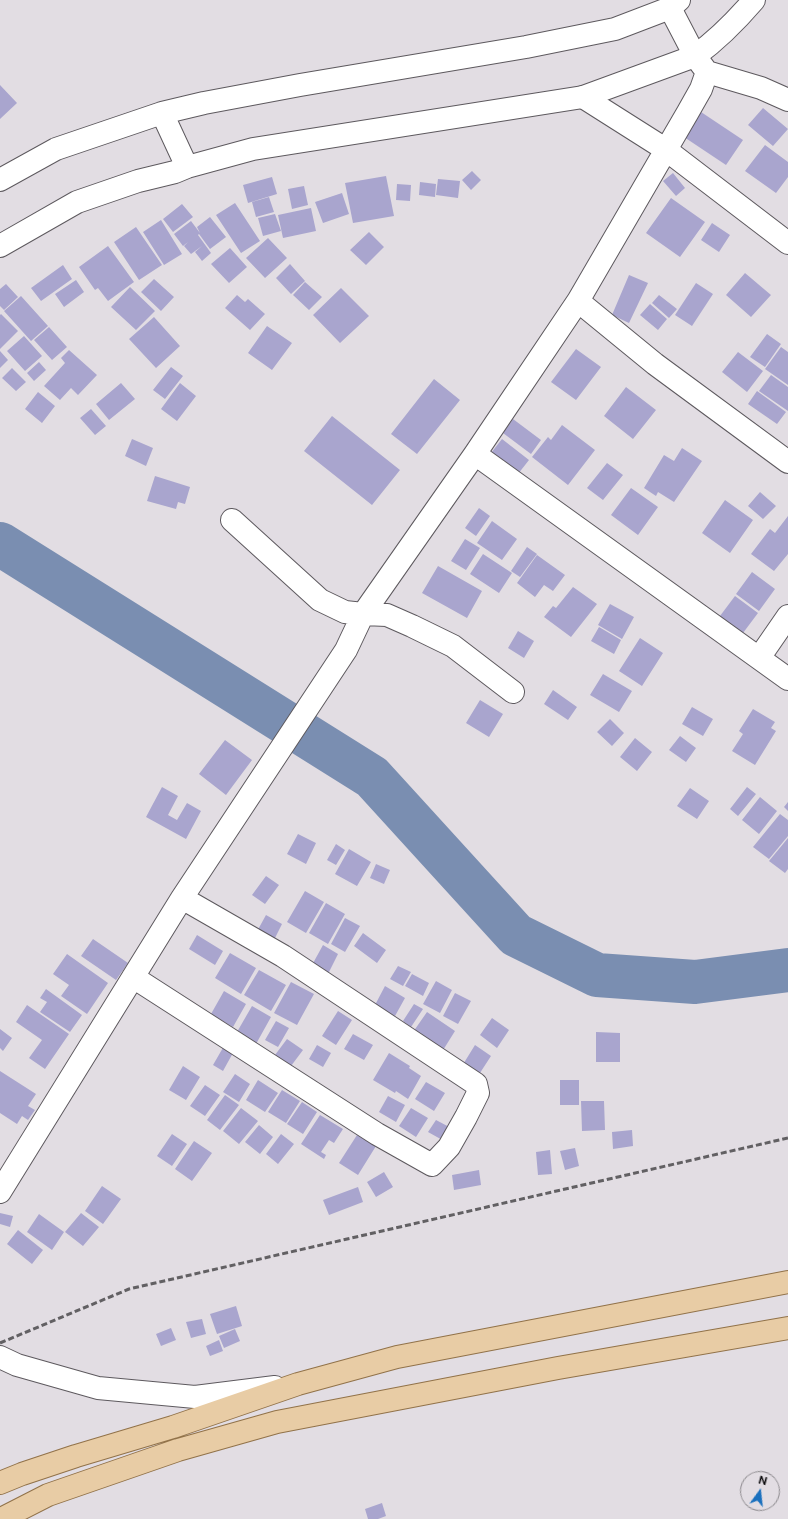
<!DOCTYPE html>
<style>
body{margin:0}
#map{position:relative;width:788px;height:1519px;overflow:hidden;background:#e2dde3;font-family:"Public Sans",sans-serif}
canvas{display:block}
.north{position:absolute;left:740px;top:1471px;width:40px;height:40px;box-sizing:border-box;background:#e2dde3;border:1px solid #8c898d;border-radius:50%;rotate:15deg;font-size:11px;font-weight:700;line-height:16px;text-align:center;color:#0c0b0d}
.north::after{content:'';display:block;margin:auto;width:14px;height:18px;background:#1a70be;clip-path:polygon(50% 0,100% 100%,50% 72%,0 100%)}
</style>
<div id="map">
<canvas width="788" height="1519"></canvas>
<div class="north">N</div>
</div>
<script>
const c = document.querySelector('canvas').getContext('2d');
c.lineJoin = 'round';
function stroke(path, color, width, dash) { c.strokeStyle = color; c.lineWidth = width; c.lineCap = dash ? 'butt' : 'round'; c.setLineDash(dash || []); c.stroke(path); }
function paint(path, color) { c.fillStyle = color; c.fill(path, 'evenodd'); }
stroke(new Path2D(`
 M0,544L372,777L516,935L597,975L695,982L788,970`), '#7a8eb1', 44);
paint(new Path2D(`
 M0,85L17,103L0,119Z
 M763,108L788,129L773,146L748,125Z
 M701,112L743,140L726,165L684,137Z
 M765,145L788,162V177L776,193L745,171Z
 M472,171L481,180L471,190L462,180Z
 M673,173L685,188L676,196L663,181Z
 M386,176L394,216L353,223L345,183Z
 M272,177L277,194L248,203L243,185Z
 M438,179L460,181L458,198L436,195Z
 M420,182L436,184L435,197L419,195Z
 M397,184L411,185L410,201L396,200Z
 M304,186L308,205L292,209L288,189Z
 M342,193L349,214L323,223L315,202Z
 M269,197L274,212L256,217L252,202Z
 M671,198L705,222L680,257L646,233Z
 M235,203L260,241L241,253L216,215Z
 M182,204L193,217L173,232L163,219Z
 M311,208L316,231L283,238L278,215Z
 M275,214L281,231L263,236L258,218Z
 M210,217L226,237L210,249L199,234L198,235L211,253L202,261L195,252L202,246L191,254L184,246L188,242L183,246L174,234L191,221L200,233L197,227Z
 M161,220L182,254L164,265L143,232Z
 M712,223L730,235L719,252L701,240Z
 M136,227L162,265L139,280L114,242Z
 M369,232L384,247L366,265L350,250Z
 M268,238L287,258L265,278L246,258Z
 M108,246L134,282L108,301L98,288L95,290L79,267Z
 M230,248L247,267L229,283L211,264Z
 M290,264L305,281L291,294L276,278Z
 M63,265L72,279L41,301L31,288Z
 M745,273L771,295L751,317L726,295Z
 M629,275L648,283L629,323L612,315Z
 M154,279L174,297L161,311L141,292Z
 M76,280L84,292L64,307L55,294Z
 M305,282L322,297L309,310L293,295Z
 M696,283L713,294L692,326L675,315Z
 M6,284L18,297L4,310L0,306V289Z
 M130,287L155,311L136,330L111,307Z
 M341,288L369,316L340,343L313,315Z
 M237,295L245,302L248,299L265,314L250,330L225,308Z
 M659,295L677,309L669,318L652,303Z
 M21,296L48,326L31,341L4,311Z
 M650,304L667,319L658,330L640,315Z
 M1,314L18,331L0,349V315Z
 M154,317L180,346L156,368L129,339Z
 M267,326L292,343L272,370L248,353Z
 M49,327L67,347L52,360L34,340Z
 M767,334L781,344L765,367L750,357Z
 M24,336L42,356L25,371L7,351Z
 M781,347L788,352V385L765,369Z
 M576,349L601,367L576,400L551,382Z
 M69,350L97,375L78,395L71,388L60,400L44,386L65,363L61,358Z
 M0,351L8,360L0,368Z
 M738,352L763,371L747,392L722,372Z
 M39,362L46,370L34,381L27,373Z
 M171,367L183,376L165,399L153,390Z
 M12,368L26,382L16,391L2,378Z
 M771,375L788,387V411L759,391Z
 M434,379L460,400L417,454L391,434Z
 M121,383L135,399L109,420L96,404Z
 M180,383L196,396L177,421L161,409Z
 M626,387L656,410L633,439L604,416Z
 M757,391L786,412L777,424L748,404Z
 M38,392L55,406L42,423L25,409Z
 M91,409L106,426L95,435L80,418Z
 M332,416L400,470L372,505L304,451Z
 M513,419L541,440L531,454L503,433Z
 M562,425L595,450L568,485L532,457L548,437L551,440Z
 M132,439L153,448L146,466L125,456Z
 M502,439L529,460L518,474L491,453Z
 M682,448L702,461L674,502L658,492L656,496L644,488L664,455L674,461Z
 M607,463L623,475L603,500L587,488Z
 M155,476L190,487L185,504L178,502L176,509L147,501Z
 M631,488L658,507L638,535L611,515Z
 M760,492L776,506L763,519L748,506Z
 M725,500L753,520L730,553L702,533Z
 M479,508L490,516L476,536L465,528Z
 M788,516V554L774,571L751,554L770,529L775,533Z
 M492,521L517,539L502,560L477,543Z
 M465,539L480,548L466,570L451,561Z
 M527,547L537,554L520,577L511,571Z
 M483,554L512,573L499,593L470,574Z
 M537,555L565,575L553,591L544,585L535,597L517,583Z
 M438,566L482,591L467,618L422,593Z
 M752,572L775,589L759,611L736,594Z
 M573,587L597,604L571,637L544,617L553,606L556,608Z
 M735,596L758,613L743,633L720,616Z
 M610,604L634,617L622,639L598,625Z
 M599,627L621,640L614,654L591,641Z
 M518,631L534,641L524,658L508,648Z
 M640,638L663,653L642,686L619,671Z
 M603,674L632,691L619,712L590,695Z
 M553,690L577,707L568,720L544,704Z
 M480,700L503,714L489,737L466,723Z
 M692,707L713,719L703,736L682,724Z
 M753,709L775,722L771,728L776,731L755,765L732,751L743,734L739,731Z
 M610,719L624,733L612,746L597,732Z
 M680,736L696,748L686,762L669,750Z
 M635,738L652,752L637,771L620,757Z
 M225,740L252,760L226,795L199,774Z
 M162,787L178,796L168,815L177,820L187,803L201,811L186,839L146,817Z
 M747,787L756,794L738,816L730,809Z
 M690,788L709,801L697,819L677,806Z
 M760,797L777,811L759,834L742,820Z
 M788,802V811L784,807Z
 M780,814L788,820V836L769,859L753,847Z
 M298,834L316,843L306,864L287,854Z
 M788,838V869L785,873L769,861Z
 M336,844L345,850L336,865L327,860Z
 M349,849L371,862L357,886L335,874Z
 M376,864L390,870L384,884L370,878Z
 M266,876L279,885L265,904L252,895Z
 M305,891L324,902L306,933L287,922Z
 M326,903L345,914L328,944L309,933Z
 M266,915L282,924L272,944L255,935Z
 M345,918L360,926L345,952L331,944Z
 M363,933L386,950L377,963L354,946Z
 M197,935L223,951L215,965L189,949Z
 M93,939L128,963L116,980L81,956Z
 M323,945L338,954L328,974L312,965Z
 M230,953L256,968L241,994L215,978Z
 M67,954L108,983L87,1014L61,996L69,985L53,974Z
 M398,966L411,972L403,986L390,979Z
 M259,970L286,985L271,1011L244,995Z
 M412,974L429,983L423,996L405,986Z
 M436,981L452,990L440,1013L423,1004Z
 M291,982L314,994L297,1025L274,1013Z
 M385,986L405,998L395,1016L375,1005Z
 M46,989L82,1015L70,1032L40,1012L47,1002L40,998Z
 M224,991L246,1004L233,1027L211,1014Z
 M455,993L471,1001L458,1024L443,1016Z
 M414,1004L423,1009L411,1027L403,1021Z
 M27,1005L69,1034L45,1069L29,1058L42,1040L16,1022Z
 M252,1006L271,1017L256,1044L237,1032Z
 M338,1011L352,1020L336,1045L322,1036Z
 M427,1012L455,1031L440,1055L411,1035Z
 M492,1018L509,1030L497,1048L480,1035Z
 M276,1021L289,1028L278,1047L265,1040Z
 M0,1029L12,1038L3,1051L0,1048Z
 M596,1032L620,1033V1062H596Z
 M353,1034L373,1045L364,1060L344,1049Z
 M287,1039L303,1050L291,1066L275,1055Z
 M317,1045L331,1053L323,1067L309,1059Z
 M475,1045L491,1056L478,1076L462,1066Z
 M224,1046L234,1051L223,1071L213,1065Z
 M389,1053L410,1066L409,1068L421,1076L408,1099L396,1091L395,1093L373,1080Z
 M183,1066L200,1077L186,1100L169,1090Z
 M0,1071L36,1094L28,1106L35,1110L28,1120L22,1116L17,1124L0,1113Z
 M235,1074L250,1084L239,1102L223,1092Z
 M258,1080L278,1093L265,1112L246,1100Z
 M560,1080H579V1105H560Z
 M426,1082L445,1093L434,1111L415,1099Z
 M205,1085L220,1095L205,1116L190,1106Z
 M282,1090L300,1101L286,1123L268,1112Z
 M225,1095L239,1105L220,1130L207,1120Z
 M388,1096L405,1105L396,1122L379,1112Z
 M581,1101H604L605,1130L582,1131Z
 M302,1102L317,1112L303,1134L287,1124Z
 M241,1108L258,1121L239,1144L223,1131Z
 M411,1108L428,1118L416,1137L399,1126Z
 M320,1115L343,1129L334,1143L329,1140L321,1152L326,1155L324,1159L301,1144Z
 M436,1120L453,1129L446,1142L428,1132Z
 M259,1125L273,1137L260,1154L245,1142Z
 M632,1130L633,1146L613,1149L612,1132Z
 M172,1134L187,1144L172,1166L157,1156Z
 M281,1134L294,1144L278,1164L266,1154Z
 M357,1135L376,1146L358,1175L339,1163Z
 M194,1141L212,1153L192,1181L175,1169Z
 M575,1148L579,1166L565,1170L560,1151Z
 M550,1150L552,1174L538,1175L536,1152Z
 M479,1170L481,1185L454,1190L452,1175Z
 M384,1172L393,1187L376,1197L367,1182Z
 M102,1186L121,1199L103,1224L85,1211Z
 M358,1187L363,1202L329,1215L323,1200Z
 M0,1213L13,1216L10,1227L0,1224Z
 M81,1213L99,1227L83,1246L65,1232Z
 M39,1214L64,1232L52,1250L27,1232Z
 M18,1230L43,1250L32,1264L7,1244Z
 M236,1306L242,1326L217,1334L210,1314Z
 M202,1319L206,1334L191,1338L186,1322Z
 M171,1328L176,1340L161,1346L156,1334Z
 M235,1329L240,1341L224,1348L219,1336Z
 M219,1340L223,1351L210,1356L206,1346Z
 M382,1503L386,1516L378,1519H368L365,1509Z`), '#a9a5ce');
const minor = new Path2D(`
 M707,72L761,88L788,100
 M583,97L665,149L788,243
 M578,301L655,364L788,462
 M475,454L788,679
 M232,520L320,600L345,612L363,614L387,615L412,626L453,646L513,692
 M759,658L788,616
 M133,977L377,1134L432,1165L449,1147L466,1117L478,1093L476,1084L283,956L182,898
 M0,1192L182,898L346,650L363,614L475,454L578,301L688,112L701,89L707,72L695,56L670,8`);
const tertiary = new Path2D(`
 M0,1357L17,1365L98,1388L195,1397L275,1387`);
const secondary = new Path2D(`
 M162,113L187,167
 M0,180L56,149L162,113L204,103L300,85L526,47L615,29L670,8L679,0
 M0,246L77,202L138,181L175,172L187,167L253,149L583,97L695,56C717,40 736,21 754,0`);
const primary = new Path2D(`
 M0,1483L22,1474L76,1456L173,1427L298,1384L397,1357L788,1282
 M1,1519L48,1495L178,1450L277,1422L558,1368L788,1328`);
stroke(minor, '#5d595e', 24);
stroke(tertiary, '#5d595e', 24);
stroke(secondary, '#5d595e', 24);
stroke(primary, '#917249', 24);
stroke(minor, '#fff', 22);
stroke(tertiary, '#fff', 22);
stroke(secondary, '#fff', 22);
stroke(primary, '#e8cca5', 22);
stroke(new Path2D(`
 M0,1343L129,1289L788,1138`), '#626063', 3, [6, 3]);
</script>
